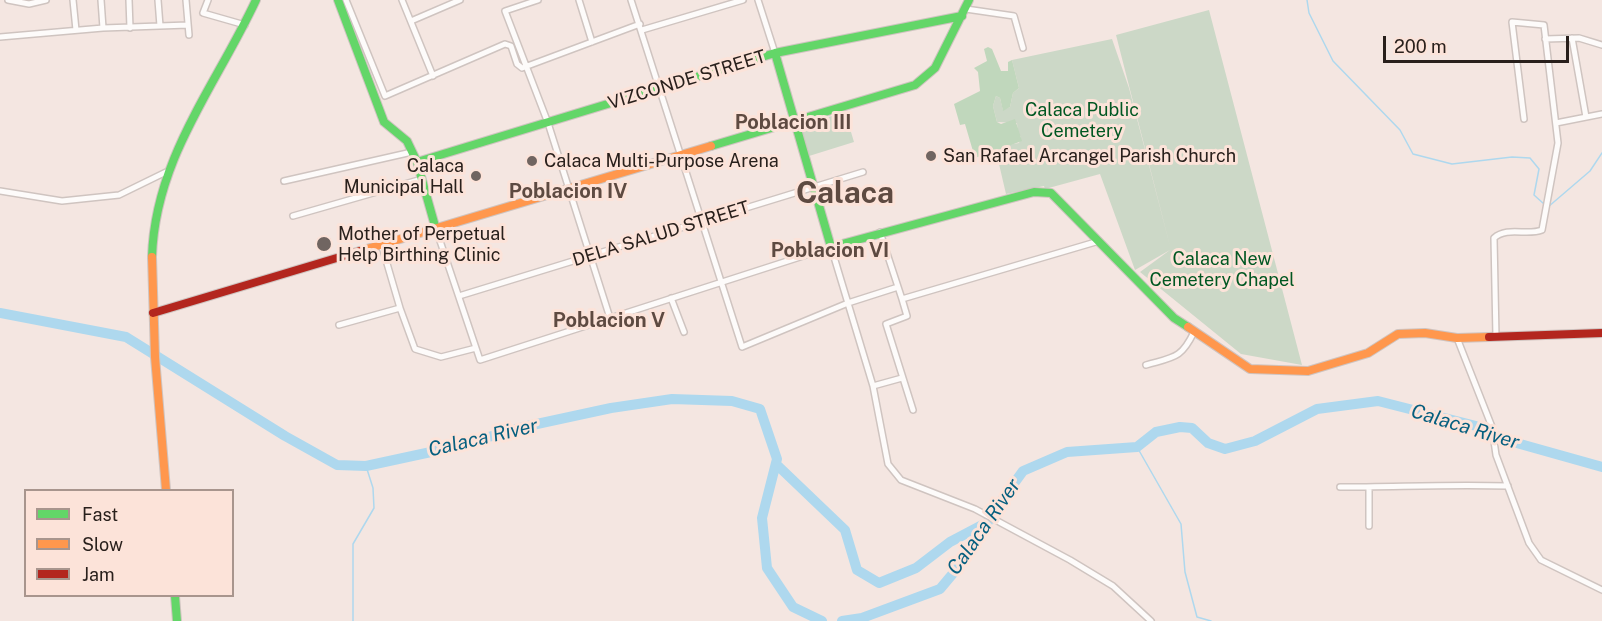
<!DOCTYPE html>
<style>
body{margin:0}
#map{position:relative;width:1602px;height:621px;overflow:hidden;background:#f4e6e1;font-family:"Public Sans",sans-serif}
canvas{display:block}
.legend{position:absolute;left:24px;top:489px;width:210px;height:108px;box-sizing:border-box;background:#fce3d9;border:2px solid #a8958d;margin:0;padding:8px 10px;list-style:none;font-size:18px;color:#29201c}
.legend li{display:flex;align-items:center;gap:12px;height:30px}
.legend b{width:30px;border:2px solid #a8958d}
.scale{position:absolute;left:1383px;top:36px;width:186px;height:27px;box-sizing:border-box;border:3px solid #29201c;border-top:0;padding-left:8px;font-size:18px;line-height:21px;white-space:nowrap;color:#29201c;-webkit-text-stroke:4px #fce3d9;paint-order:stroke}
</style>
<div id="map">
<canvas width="1602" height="621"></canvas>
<ul class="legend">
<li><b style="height:8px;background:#63d668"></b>Fast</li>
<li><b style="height:8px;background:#ff974d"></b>Slow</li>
<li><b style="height:8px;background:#b3261e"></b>Jam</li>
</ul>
<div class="scale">200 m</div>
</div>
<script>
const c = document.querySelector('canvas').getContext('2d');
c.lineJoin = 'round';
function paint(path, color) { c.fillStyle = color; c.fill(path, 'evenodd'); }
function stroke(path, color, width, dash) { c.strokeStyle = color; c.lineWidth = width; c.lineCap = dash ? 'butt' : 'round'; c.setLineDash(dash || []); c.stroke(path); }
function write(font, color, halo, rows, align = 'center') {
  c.font = font + ' "Public Sans",sans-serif'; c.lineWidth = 6; c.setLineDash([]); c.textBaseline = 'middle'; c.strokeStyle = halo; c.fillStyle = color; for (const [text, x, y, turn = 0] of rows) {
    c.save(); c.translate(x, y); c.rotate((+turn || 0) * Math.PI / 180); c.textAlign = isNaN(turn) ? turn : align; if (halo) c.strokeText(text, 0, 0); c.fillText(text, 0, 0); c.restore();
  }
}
paint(new Path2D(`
 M1209,10L1302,365L1241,354L1140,272L1170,250L1135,270L1100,174L1045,189L1044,186L1006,194L999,164L1010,156L1007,149L995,152L1001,146L1019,143L1021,137L1018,134L1017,123L997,122L993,106L996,96L1000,98L1003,110L1010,107L1013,93L1019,88L1012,60L1112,39L1129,88L1171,250L1116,35Z
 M845,112L854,142L809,156L801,128L802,125Z`), '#ccd8c7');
paint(new Path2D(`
 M988,47L992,49L1001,71H1008V62L1012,60L1019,88L1013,93L1010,107L1003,111L1000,98L996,96L993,106L997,122L1001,124L1015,119L1022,141L975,158L965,124L960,125L954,104L980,91L978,72L974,68L987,61L984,49Z`), '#c0d7bc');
stroke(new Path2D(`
 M1307,0L1309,13L1333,61L1400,130L1413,154L1452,164L1512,157L1530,158L1539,169L1534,195L1544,204
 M1548,207L1590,171L1602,153
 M1137,447L1181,524L1185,572L1197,617L1211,621
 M353,621V544L374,508L373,488L366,466`), '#aed8ee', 1.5);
stroke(new Path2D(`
 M0,313L126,337L285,436L337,465L366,466L454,447L523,427L611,408L672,399L732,401L760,409L777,459L762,518L767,568L793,607L822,621
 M776,464L845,530L857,570L879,583L916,568L950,542L988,522
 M842,621L862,618L940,589L971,552L994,511L1023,471L1067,452L1137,447L1156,432L1180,427L1192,428L1208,443L1225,449L1255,441L1317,409L1378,401L1476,426L1506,440L1602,467`), '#aed8ee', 10);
const street = new Path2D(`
 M8,0L29,4L46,0
 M73,0L76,30
 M101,0L103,28
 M129,0L130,28
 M158,0L160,26
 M186,0L189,35
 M208,0L203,13L245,25
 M346,0L385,96L505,44L511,46L517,64L522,68L640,24
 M402,0L433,76
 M538,0L505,11L548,123L610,318
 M579,0L592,42
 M631,0L742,347L848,303L898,287
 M758,0L775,53
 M966,9L1014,16L1023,48
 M411,21L460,0
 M642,30L743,0
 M0,37L103,28L188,25
 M1572,38L1586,117
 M1545,39L1579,38L1602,45
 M1556,123L1602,114
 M284,181L412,152
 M0,191L62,201L119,195L166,172
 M293,216L422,179
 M435,226L480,360L831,247L873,386L888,464L901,480L975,509L1070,560L1113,586L1151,621
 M880,232L902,299
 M459,296L863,172
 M671,298L684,332
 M400,308L415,349L441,357L476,348
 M339,325L400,308L381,243
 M1496,337L1494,238C1507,226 1527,236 1542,230L1558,143L1544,25L1512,22L1524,119
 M1457,338L1492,427L1496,455L1529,543L1541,560L1602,590
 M1146,365C1174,357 1181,359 1194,332
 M873,386L902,378
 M913,410L886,324L907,316L902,299L1099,241
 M1340,487C1396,487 1452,484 1508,486
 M1369,488V526`);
const fast = new Path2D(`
 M338,0L384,122L407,141L417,162L435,226
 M775,53L831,247L1034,192L1051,193L1174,318L1188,327
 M711,146L915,85L935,68L969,0
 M417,162L775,53L962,16
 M152,257C155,158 216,86 256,0
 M175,596L177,621`);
const slow = new Path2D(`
 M360,251L711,146
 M152,257L155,357L166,490
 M1188,327L1250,369L1308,371L1368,353L1398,334L1425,333L1457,338L1489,337`);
const jam = new Path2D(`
 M153,313L360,251
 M1489,337L1602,333`);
stroke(street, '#cfc4c0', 8);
stroke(fast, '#cfc4c0', 10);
stroke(slow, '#cfc4c0', 10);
stroke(jam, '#cfc4c0', 10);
stroke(street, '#fdfbfa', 5);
stroke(fast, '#63d668', 8);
stroke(slow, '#ff974d', 8);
stroke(jam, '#b3261e', 8);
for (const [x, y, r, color] of [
 [931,156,6,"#706561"],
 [532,161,6,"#706561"],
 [476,176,6,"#706561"],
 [324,244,8,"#706561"]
]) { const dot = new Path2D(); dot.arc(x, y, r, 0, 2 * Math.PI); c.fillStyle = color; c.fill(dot); stroke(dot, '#fce3d9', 2); }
write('18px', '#29201c', '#fce3d9', [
 ["VIZCONDE STREET",687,80,-17],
 ["DELA SALUD STREET",661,234,-17]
]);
write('18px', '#015722', '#fce3d9', [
 ["Calaca Public",1082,110],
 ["Cemetery",1082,131],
 ["Calaca New",1222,259],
 ["Cemetery Chapel",1222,280]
]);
write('18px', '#29201c', '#fce3d9', [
 ["San Rafael Arcangel Parish Church",943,156],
 ["Calaca Multi-Purpose Arena",544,161],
 ["Calaca",464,166,"right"],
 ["Municipal Hall",464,187,"right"],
 ["Mother of Perpetual",338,234],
 ["Help Birthing Clinic",338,255]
], 'left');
write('bold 20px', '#5e4a41', '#fce3d9', [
 ["Poblacion III",793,123],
 ["Poblacion IV",568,192],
 ["Poblacion VI",830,251],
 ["Poblacion V",609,321]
]);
write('italic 20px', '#065f7f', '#fce3d9', [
 ["Calaca River",1465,427,17],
 ["Calaca River",483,438,-13],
 ["Calaca River",984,527,-55]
]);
write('bold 30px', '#5e4a41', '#fce3d9', [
 ["Calaca",845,194]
]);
</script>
